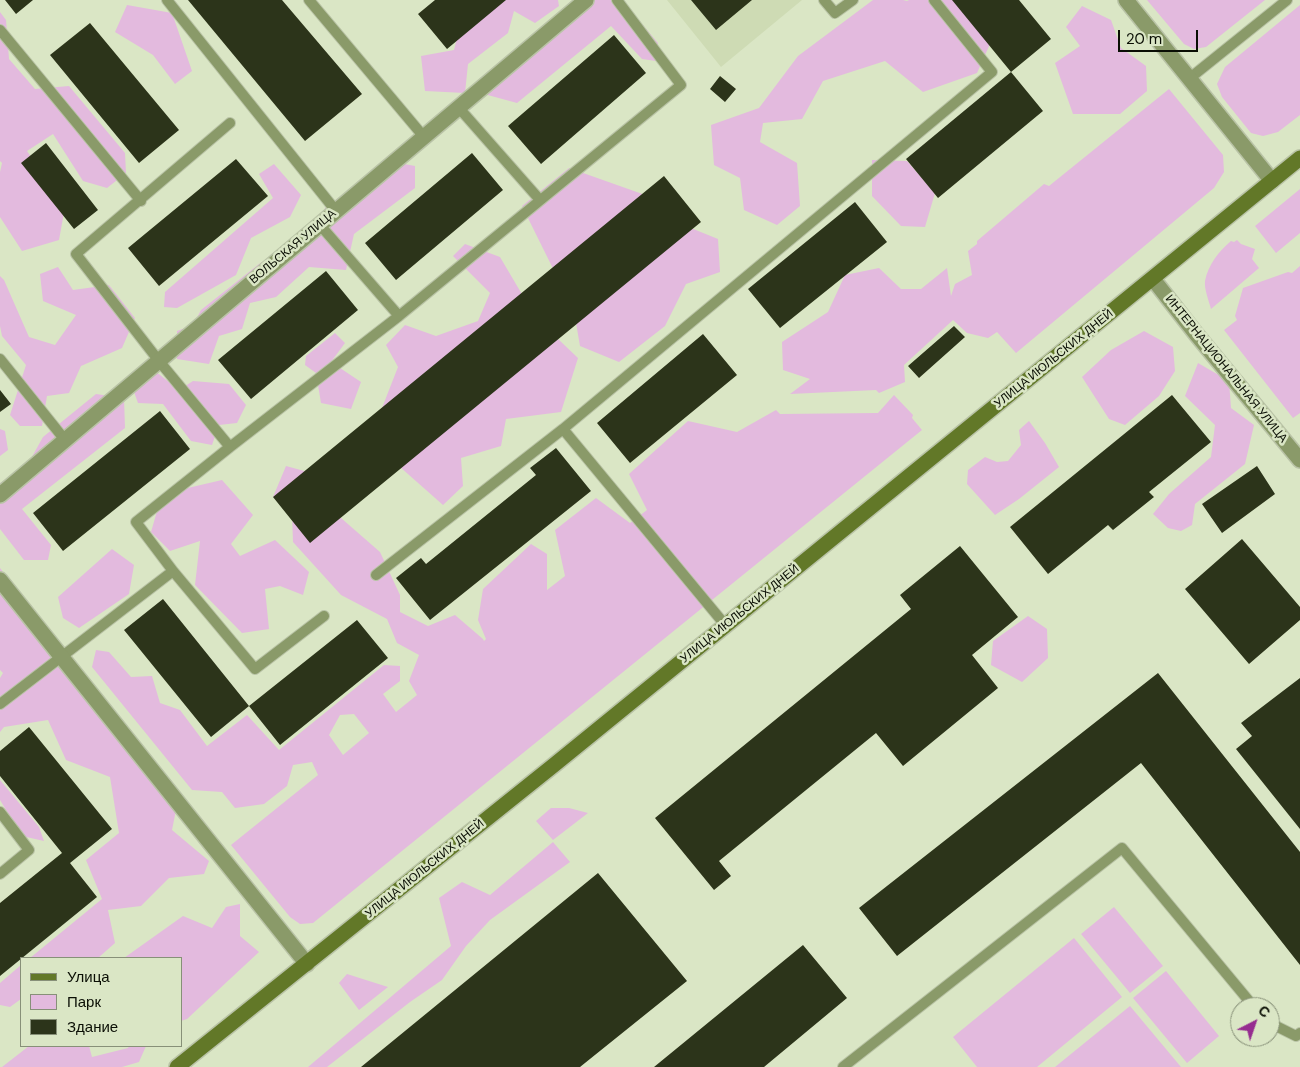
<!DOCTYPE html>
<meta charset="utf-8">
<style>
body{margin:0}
#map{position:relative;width:1300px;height:1067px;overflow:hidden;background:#dae6c5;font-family:"DM Sans",sans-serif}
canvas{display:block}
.legend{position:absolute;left:20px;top:957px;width:162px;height:90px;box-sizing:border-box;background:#dae6c5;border:1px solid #879078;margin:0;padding:6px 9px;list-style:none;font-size:15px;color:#0a0e04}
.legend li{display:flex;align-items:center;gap:10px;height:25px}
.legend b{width:25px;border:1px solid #879078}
.north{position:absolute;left:1230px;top:997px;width:50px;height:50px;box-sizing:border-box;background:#dae6c5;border:1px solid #879078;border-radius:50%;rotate:41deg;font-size:14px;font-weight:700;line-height:20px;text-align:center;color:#0a0e04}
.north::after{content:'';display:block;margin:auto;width:18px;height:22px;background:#962d90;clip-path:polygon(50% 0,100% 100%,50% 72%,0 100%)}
.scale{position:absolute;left:1118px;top:30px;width:80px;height:22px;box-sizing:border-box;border:2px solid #0a0e04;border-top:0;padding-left:6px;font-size:15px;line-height:18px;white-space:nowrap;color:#0a0e04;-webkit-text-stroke:4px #dae6c5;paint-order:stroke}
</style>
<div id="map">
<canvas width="1300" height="1067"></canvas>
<ul class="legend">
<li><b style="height:6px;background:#627828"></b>Улица</li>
<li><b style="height:14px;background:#e3bade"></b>Парк</li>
<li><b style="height:14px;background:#2c341a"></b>Здание</li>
</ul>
<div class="north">С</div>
<div class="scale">20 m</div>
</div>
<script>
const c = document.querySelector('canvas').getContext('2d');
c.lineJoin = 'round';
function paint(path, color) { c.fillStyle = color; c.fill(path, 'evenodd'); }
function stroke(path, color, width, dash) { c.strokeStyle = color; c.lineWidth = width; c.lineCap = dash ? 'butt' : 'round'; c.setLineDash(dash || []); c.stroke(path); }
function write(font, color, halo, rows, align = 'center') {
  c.font = font + ' "DM Sans",sans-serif'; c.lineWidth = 5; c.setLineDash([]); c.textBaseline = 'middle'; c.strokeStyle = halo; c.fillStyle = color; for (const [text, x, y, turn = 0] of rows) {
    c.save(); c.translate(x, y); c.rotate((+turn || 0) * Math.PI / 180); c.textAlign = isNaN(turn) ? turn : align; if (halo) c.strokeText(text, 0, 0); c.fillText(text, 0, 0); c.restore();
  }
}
paint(new Path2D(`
 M667,0H802L721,67Z`), '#cedbb4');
paint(new Path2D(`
 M487,0H558L559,6L535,23L514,11L508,33L468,64L465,93L425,91L421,56L454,50L462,18Z
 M580,0H622L658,43L656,61L642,59L611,26L517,103L484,94Z
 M873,0H903L907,1L909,0H954L990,44L977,73L923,92L885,61L823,81L802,119L763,123L760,142L797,163L800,206L777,225L744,210L740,178L714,165L711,125L759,108L798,56Z
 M1147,0H1265L1206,47L1194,49L1184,44Z
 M127,5L172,13L192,71L175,84L153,55L115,32Z
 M1300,5V115L1278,132L1263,136L1251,133L1222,97L1217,84L1225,67Z
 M1082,6L1111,20L1121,48L1146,66L1147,91L1120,114H1073L1055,63L1080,46L1066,27Z
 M0,12L6,20L9,59L35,89L69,86L125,153L126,173L107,188L83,181L53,134L27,151L65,207L59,240L22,251L0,217V172L2,163L0,161Z
 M1169,89L1223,155L1224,172L1214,188L1016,353L997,332L988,338L967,333L953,320L904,365L905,382L879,393L876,390L790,394L810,379L783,370L782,342L828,312L845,275L879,268L901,289H921L947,268L951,296L955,284L972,275L968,251L977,244V241L1044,184L1049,186Z
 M872,160L907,161L935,193L925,227L901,226L872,196Z
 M388,161L415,166V188L354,234L346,270L309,267L276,297L250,303L242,329L219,336L209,364L177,359V331L193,325L201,310L259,264L317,235L325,208Z
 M274,164L301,195L290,217L251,238L236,275L177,308L164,307L165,292L273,198L259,174Z
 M569,168L665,202L676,222L718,239L720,272L686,284L665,326L619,362L580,346L574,311L522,206Z
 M1300,189V233L1276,253L1255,226Z
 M1237,240L1241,244L1255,249L1252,259L1259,268L1211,309C1209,301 1204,289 1205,281C1208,265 1219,251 1231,241L1234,242Z
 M465,244L500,257L536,318L578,358L561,412L506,419L501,446L461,458L463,486L443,505L400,467L380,413L398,367L386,345L405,325L436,336L478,321L490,293L453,256Z
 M1300,266V413L1293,418L1224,330L1237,320L1235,316L1243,288L1288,272L1292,273Z
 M58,267L73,290L109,285L135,318L122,348L81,366L69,393L47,396L42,426H20L10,415L26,365L2,336L0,326V276L4,280L29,337L55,345L76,315L43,301L40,274Z
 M1144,331L1173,347L1175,371L1159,396L1125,425L1109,419L1082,377L1111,350Z
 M335,333L345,343L331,362L361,382L351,409L321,403L316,373L305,365L306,356Z
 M1198,363L1229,381L1231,408L1254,425L1245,464L1195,504L1192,525L1181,531L1168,528L1153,514L1169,494L1211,457L1215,425L1185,396Z
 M155,371L179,390L193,381L229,384L246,405L237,423L219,425L212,445L191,441L163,404L138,403L129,378Z
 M96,394L124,398L125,428L22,509L51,545L48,560H24L0,529V483L24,471L43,437Z
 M894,395L913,415L912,418L922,430L313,923L300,924L290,917L231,845L318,775L312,762L293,765L287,786L264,804L235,808L222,792L192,790L92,667L96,650L109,652L131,677L152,676L160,703L180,710L207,746L247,715L279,750L384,665L400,666V681L383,694L396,712L417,695L409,681L419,655L397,643L387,619L341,595L293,542L292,514L273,497L286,466L308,472L341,518L380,552L400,595V612L428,626L455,615L483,639L484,641L486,639L478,620L483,589L531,544L547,554V590L565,576L555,530L596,498L630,523L647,510L629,474L688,421L737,432L776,410L780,414L878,413ZM354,714L369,733L343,755L329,735L340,715Z
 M1029,421L1045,443L1059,467L1019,499L995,515L967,484L968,470L985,457L997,462L1008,461L1021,445L1019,430Z
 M0,429L5,431L8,450L0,456Z
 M222,480L253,515L231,544L240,556L275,540L309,572L303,595L280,586L265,589L269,629L242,633L195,585L200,541L170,551L151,532L162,494Z
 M112,549L134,565L129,594L79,628L63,618L58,597Z
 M0,568L179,795L172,830L209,861L204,874L169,878L141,906L108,910L115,943L98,958H30L102,899L86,860L119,833L110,777L66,760L48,720L4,727L0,732V678L3,673L0,670Z
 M1028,616L1047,629L1048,658L1022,682L991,665L993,641Z
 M0,780L39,827L44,841L22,836L0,800Z
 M551,808H569L588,813L553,840L536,821Z
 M553,842L570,862L490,920L466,946L442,980L410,1002L327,1067H308L451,946L439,898L462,882L490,895Z
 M240,904V936L259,952L187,1019L181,1021V958H124L183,916L212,928L226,907Z
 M1114,907L1163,966L1130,993L1081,934Z
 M1074,938L1122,997L1037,1067H977L953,1037Z
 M21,965V999L10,1007L0,1005V983Z
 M1166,971L1219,1036L1187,1063L1133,998Z
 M347,974L388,987L359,1010L339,983Z
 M1130,1006L1181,1067H1055Z
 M29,1046H89L92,1057L128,1048L129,1046H146L139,1062L122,1067H2Z`), '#e3bade');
paint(new Path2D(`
 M5,0H33L16,14Z
 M188,0H282L362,94L305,141Z
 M435,0H506L447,49L418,14Z
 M691,0H752L716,30Z
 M952,0H1019L1051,39L1011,72Z
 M90,23L179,130L139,163L50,55Z
 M614,35L646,73L541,164L508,126Z
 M1011,72L1043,111L938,198L906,159Z
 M720,76L736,89L725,102L710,89Z
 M46,143L98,210L74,229L21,163Z
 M472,153L503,190L396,280L365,243Z
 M236,159L268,196L159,286L128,248Z
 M664,176L701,222L310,543L273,497Z
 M855,202L887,242L780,328L748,289Z
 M326,271L358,310L251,399L218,360Z
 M954,326L965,337L919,378L908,366Z
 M703,334L737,375L630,463L597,423Z
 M0,390L11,404L0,412Z
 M1172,395L1211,442L1149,492L1154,497L1113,530L1108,525L1048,574L1010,527Z
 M160,411L190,449L63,551L33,513Z
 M556,448L591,491L430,620L396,578L421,558L426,564L536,475L530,468Z
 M1257,466L1275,494L1222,533L1202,504Z
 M1242,539L1300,607V620L1249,664L1185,589Z
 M960,546L1018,617L972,655L998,688L903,766L876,733L719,861L731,876L714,890L655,818L911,609L900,595Z
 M163,599L249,706L211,737L124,630Z
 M357,620L388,658L280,745L249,706Z
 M1158,673L1300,852V965L1141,763L897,956L859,908Z
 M1300,678V829L1236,749L1252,736L1241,723Z
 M29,727L112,829L70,863L97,897L0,976V903L62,853L0,776V751Z
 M598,873L687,981L580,1067H361Z
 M803,945L847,998L764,1067H654Z`), '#2c341a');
const lane = new Path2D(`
 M167,0L336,211
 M309,0L424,137
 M824,0L835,13L853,0
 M0,30L141,201
 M1190,78L1287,0
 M459,108L540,200
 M399,316L681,85L617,0
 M0,359L65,440
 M563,429L992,72L934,0
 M230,447L399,316L320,225
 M173,571L136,522L230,447L159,361L76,254L230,123
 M376,575L563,429L726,626
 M0,704L173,571L255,669L324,616
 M0,812L29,850L0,874
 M1270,1023L1296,1036L1300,1033
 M843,1067L1122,848L1254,1007`);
const street = new Path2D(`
 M1126,0L1272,181
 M1153,279L1196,334L1300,460
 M0,495L586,0
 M0,580L307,964`);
const secondary = new Path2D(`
 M177,1067L554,765L1300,158`);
stroke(lane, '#b9c3a6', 12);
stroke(street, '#b9c3a6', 18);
stroke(secondary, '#b9c3a6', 18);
stroke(lane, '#8a9a69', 10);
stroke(street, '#8a9a69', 15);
stroke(secondary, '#627828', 15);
write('12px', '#0a0e04', '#dae6c5', [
 ["ВОЛЬСКАЯ УЛИЦА",293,247,-40],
 ["УЛИЦА ИЮЛЬСКИХ ДНЕЙ",1054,359,-39],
 ["ИНТЕРНАЦИОНАЛЬНАЯ УЛИЦА",1226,369,51],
 ["УЛИЦА ИЮЛЬСКИХ ДНЕЙ",740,614,-39],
 ["УЛИЦА ИЮЛЬСКИХ ДНЕЙ",425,869,-39]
]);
</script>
